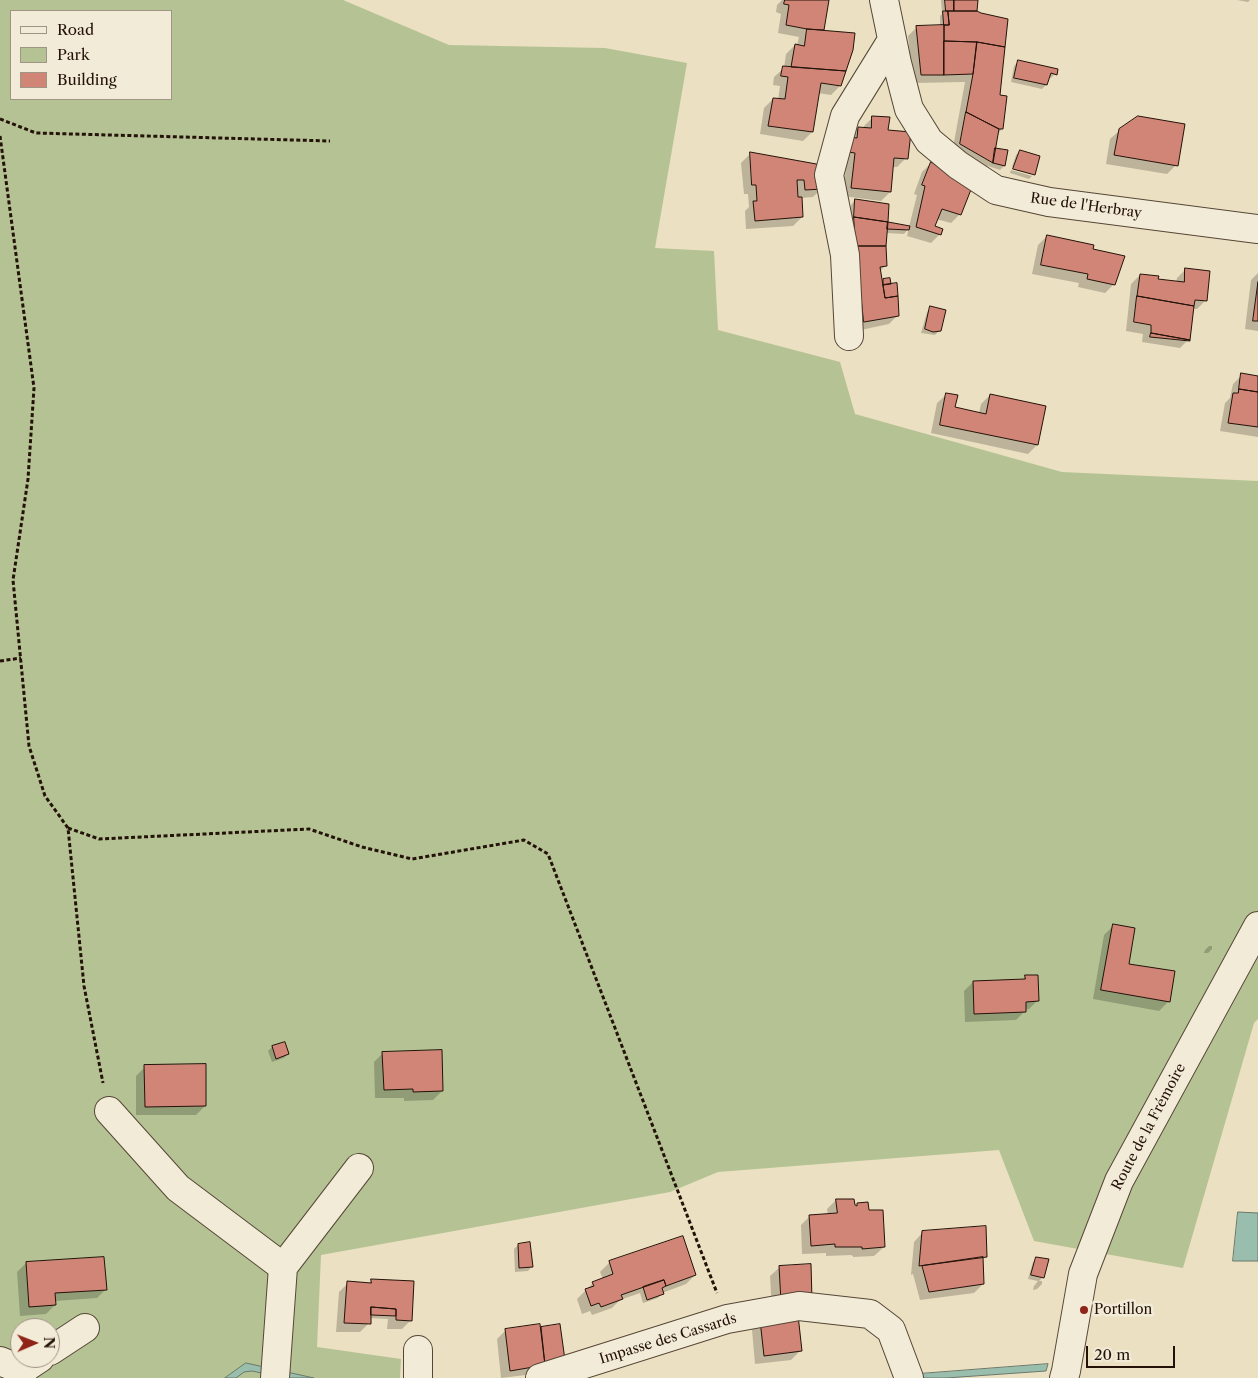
<!DOCTYPE html>
<meta charset="utf-8">
<style>
body{margin:0}
#map{position:relative;width:1258px;height:1378px;overflow:hidden;background:#ebe0c1;font-family:"Libre Caslon Text",serif}
canvas{display:block}
.legend{position:absolute;left:10px;top:10px;width:162px;height:90px;box-sizing:border-box;background:#f2ebd7;border:1px solid #a09485;margin:0;padding:6px 9px;list-style:none;font-size:15px;color:#241209}
.legend li{display:flex;align-items:center;gap:10px;height:25px}
.legend b{width:25px;border:1px solid #a09485}
.north{position:absolute;left:10px;top:1318px;width:50px;height:50px;box-sizing:border-box;background:#f2ebd7;border:1px solid #a09485;border-radius:50%;rotate:89deg;font-size:14px;font-weight:700;line-height:20px;text-align:center;color:#241209}
.north::after{content:'';display:block;margin:auto;width:18px;height:22px;background:#8f2418;clip-path:polygon(50% 0,100% 100%,50% 72%,0 100%)}
.scale{position:absolute;left:1086px;top:1346px;width:89px;height:22px;box-sizing:border-box;border:2px solid #241209;border-top:0;padding-left:6px;font-size:15px;line-height:18px;white-space:nowrap;color:#241209;-webkit-text-stroke:4px #f2ebd7;paint-order:stroke}
</style>
<div id="map">
<canvas width="1258" height="1378"></canvas>
<ul class="legend">
<li><b style="height:6px;background:#f2ebd7"></b>Road</li>
<li><b style="height:14px;background:#b5c394"></b>Park</li>
<li><b style="height:14px;background:#d08577"></b>Building</li>
</ul>
<div class="north">N</div>
<div class="scale">20 m</div>
</div>
<script>
const c = document.querySelector('canvas').getContext('2d');
c.lineJoin = 'round';
function paint(path, color) { c.fillStyle = color; c.fill(path, 'evenodd'); }
function stroke(path, color, width, dash) { c.strokeStyle = color; c.lineWidth = width; c.lineCap = dash ? 'butt' : 'round'; c.setLineDash(dash || []); c.stroke(path); }
function write(font, color, halo, rows, align = 'center') {
  c.font = font + ' "Libre Caslon Text",serif'; c.lineWidth = 5; c.setLineDash([]); c.textBaseline = 'middle'; c.strokeStyle = halo; c.fillStyle = color; for (const [text, x, y, turn = 0] of rows) {
    c.save(); c.translate(x, y); c.rotate((+turn || 0) * Math.PI / 180); c.textAlign = isNaN(turn) ? turn : align; if (halo) c.strokeText(text, 0, 0); c.fillText(text, 0, 0); c.restore();
  }
}
paint(new Path2D(`
 M0,0H343L449,45L605,48L687,63L655,248L714,251L718,330L840,362L855,414L1062,472L1258,481V1019L1254,1023L1183,1268L1034,1241L999,1150L718,1172L670,1192L321,1255L317,1347L401,1359L400,1378H0ZM11,11H171V99H11ZM20,1328H50V1358H20Z`), '#b5c394');
const water = new Path2D(`
 M1238,1212L1258,1213V1261H1233Z
 M246,1363L314,1378H285L252,1371L244,1372L236,1378H225Z
 M1048,1364L1046,1371L946,1378H920L918,1374Z`);
paint(water, '#99bead');
stroke(water, '#6a796b', 1);
paint(new Path2D(`
 M782,0H827L822,31L840,86L831,95L818,93L812,132L803,141L760,134L764,108L773,99L778,100L780,86L773,85L774,77L784,68L786,54L795,45H797L799,37L778,33L781,14L776,12L777,5Z
 M941,0H976V11L999,96L1002,129L996,135L994,149L1007,151L1004,166L1000,170L988,166L983,171L952,153L965,82L913,83L908,36L917,27H940V16L942,14Z
 M1237,0H1250L1248,2Z
 M1018,62L1055,74L1051,78L1048,77L1046,85L1042,89L1011,82L1014,66Z
 M873,117L887,131L906,158L897,167H892L890,192L881,201L843,196L849,137L858,128L864,129V126Z
 M1120,130L1176,165L1167,174L1106,164L1110,139Z
 M1020,151L1033,174V175V173L1012,167L1016,155Z
 M750,154L822,188L813,197L801,198L802,217L793,226L746,229L745,211L749,207L748,194H744L741,163Z
 M936,162L960,214L951,223L936,219L933,227L940,234L931,243L907,236L909,228L904,234L886,233V265L880,271L882,282L883,280L898,315L889,324L856,331L850,222L851,205L855,200L886,223L909,227L917,195L914,194L922,172L931,163L934,164Z
 M1011,170L1032,176L1029,179L1010,173Z
 M1047,236L1114,284L1105,293L1078,287L1079,283L1032,274L1038,245Z
 M1186,269L1206,300L1197,309H1192L1189,339L1180,348L1142,342L1143,334L1126,331L1131,284L1140,275L1157,280L1176,283L1177,278Z
 M1258,273V331L1245,329L1251,280Z
 M931,308L939,331L935,335L921,333L927,312Z
 M1242,375L1258,377V437L1220,431L1225,403L1230,398L1233,384Z
 M947,394L954,408L979,413L981,404L990,395L1037,445L1028,454L931,433L937,403Z
 M1113,926L1127,965L1168,1002L1159,1011L1093,999L1104,935Z
 M1209,946H1212V949L1208,953H1204L1205,950Z
 M1026,976L1038,1000L1029,1009L1025,1010V1011L1016,1020L965,1022L964,991L973,982L1021,981Z
 M272,1047L288,1054L284,1058L272,1062L268,1051Z
 M383,1053L442,1091L433,1100L404,1101V1098H375L374,1062Z
 M145,1067L205,1106L196,1115H136V1076Z
 M836,1200L855,1207L858,1204L868,1212L884,1247L874,1256L853,1257V1256L851,1255L826,1256V1253L802,1254L801,1225L810,1216L828,1215L827,1209Z
 M923,1232L985,1256L982,1259L983,1284L974,1293L920,1300L913,1274L911,1275L914,1242Z
 M518,1245L532,1266L528,1271L515,1272L514,1249Z
 M1037,1258L1043,1277L1039,1281H1042V1284L1037,1289L1033,1290L1034,1286L1038,1281L1028,1279L1033,1262Z
 M26,1263L106,1289L97,1298L55,1301V1305L46,1314L20,1316L17,1272Z
 M609,1263L695,1275L686,1284L662,1293L658,1298L643,1303L640,1293L620,1300L612,1308L592,1315L590,1311L582,1314L577,1299L593,1283L603,1279L600,1272Z
 M810,1266L772,1310L770,1276L780,1267Z
 M372,1280L411,1320L402,1329H387L388,1319L369,1318V1323L360,1332H336L339,1292L348,1283L368,1284Z
 M761,1321L800,1351L791,1360L755,1364L752,1330Z
 M541,1328L564,1360L534,1374L501,1378L497,1339L506,1330H540Z`), '#0003');
const building = new Path2D(`
 M785,0H829L824,30L807,29L786,25L789,5L784,4Z
 M945,0H954V11H946Z
 M954,0H978L977,11H954Z
 M943,11H948L949,25H944Z
 M948,11H977L981,13L1008,19L1005,47L977,42L944,41V25H949Z
 M944,25V75H921L916,26Z
 M807,29L855,33L853,50L846,71L791,67L795,44L804,46Z
 M944,41L977,42L973,74L944,75Z
 M977,42L1005,47L1000,95L1007,96L1003,129H999L966,112L973,74Z
 M1018,60L1058,69L1057,75L1051,73L1047,85L1014,78Z
 M783,66L846,71L841,86L821,83L813,132L768,126L773,98L785,99L788,77L781,76Z
 M966,112L999,129L993,163L960,144Z
 M872,116L890,117L888,130L911,132L908,159L894,158L891,192L851,188L855,153L848,152L849,137L857,138L858,127L871,128Z
 M1138,116L1185,124L1178,166L1114,155L1119,129Z
 M995,148L1008,150L1005,166L993,163Z
 M1020,150L1040,156L1035,175L1013,169Z
 M750,152L822,165L823,189L805,190L804,180H797L798,197H802L803,217L755,221L753,201H757L756,185H752Z
 M931,162L972,187L961,215L942,209L935,226L943,229L941,235L916,227L925,186L922,185Z
 M855,199L889,204L888,222L854,217Z
 M854,217L888,222L886,246H856Z
 M888,222L910,226L909,230L887,229Z
 M1047,235L1094,245L1093,249L1125,256L1115,285L1087,279L1088,274L1041,265Z
 M856,246H886L887,266L880,267L885,298L898,296L899,316L864,322Z
 M1185,268L1210,271L1207,301L1195,300L1194,306L1137,296L1140,274L1159,276L1158,279L1184,282Z
 M890,278L891,284L883,285V279Z
 M1258,282V321H1253Z
 M897,283L898,296L885,298L883,285Z
 M1137,296L1194,306L1190,340L1151,333V325L1134,322Z
 M930,306L946,310L941,331L933,332L925,329Z
 M1151,333L1190,340V341L1150,337Z
 M1241,373L1258,376V392L1239,389Z
 M1239,389L1258,392V427L1228,423L1233,393H1238Z
 M946,393L958,395L955,407L986,414L990,394L1046,406L1038,445L940,425Z
 M1113,924L1135,928L1129,964L1175,971L1170,1002L1101,990Z
 M1025,975H1038L1039,1001L1026,1002V1012L974,1014L973,981L1025,979Z
 M285,1042L289,1054L276,1059L272,1046Z
 M442,1050L443,1091L413,1092V1089L384,1090L382,1052Z
 M206,1064V1106L145,1107L144,1065Z
 M836,1199H854L855,1205L857,1206V1203L868,1202L869,1210H883L885,1247L862,1249V1247H835V1244L811,1246L809,1215L837,1213Z
 M986,1226L987,1257L919,1266L922,1231Z
 M683,1236L696,1275L666,1286L664,1280L621,1295L623,1299L601,1307L599,1303L591,1306L585,1289L594,1286L592,1282L613,1274L609,1261Z
 M530,1242L533,1267L519,1268L518,1244Z
 M104,1257L107,1290L55,1293L56,1305L29,1307L26,1262Z
 M983,1257L984,1284L929,1292L922,1266Z
 M1036,1257L1049,1259L1044,1278L1031,1275Z
 M811,1264L812,1300L781,1302L779,1266Z
 M371,1279L414,1281L412,1321L396,1320V1309L371,1307V1324L344,1323L347,1281L371,1283Z
 M664,1280L666,1286L662,1288L664,1294L647,1300L643,1287Z
 M371,1307L396,1309V1316L371,1315Z
 M798,1315L802,1351L764,1356L760,1320Z
 M540,1324L545,1365L510,1371L505,1329Z
 M560,1324L565,1360L545,1365L541,1327Z`);
paint(building, '#d08577');
stroke(building, '#241209', 1);
const minor = new Path2D(`
 M884,0L897,63L909,109L929,141L958,165L996,190L1049,202L1258,229
 M849,336L845,255L829,175L845,116L892,40
 M109,1111L178,1188L283,1267
 M418,1350V1378
 M50,1351L85,1328
 M0,1361L22,1370
 M22,1378V1370L40,1358
 M275,1378L283,1267L359,1168
 M540,1378L727,1319L799,1306L870,1314L891,1330L909,1378
 M1064,1378L1066,1371L1083,1274L1119,1181L1258,926`);
stroke(minor, '#564637', 30);
stroke(new Path2D(`
 M0,119L36,133L330,141
 M0,136L34,388L28,479L13,580L29,746L45,796L68,828L84,986L103,1083
 M0,661L21,658
 M68,828L99,839L309,829L362,847L412,859L524,840L548,854L717,1293`), '#241209', 3, [4, 2.5]);
stroke(minor, '#f2ebd7', 28);
for (const [x, y, r, color] of [
 [1084,1310,5,"#8f2418"]
]) { const dot = new Path2D(); dot.arc(x, y, r, 0, 2 * Math.PI); c.fillStyle = color; c.fill(dot); stroke(dot, '#f2ebd7', 2); }
write('14px', '#241209', '#f2ebd7', [
 ["Rue de l'Herbray",1086,206,8],
 ["Route de la Frémoire",1149,1127,-62],
 ["Impasse des Cassards",668,1339,-17]
]);
write('14px', '#241209', '#f2ebd7', [
 ["Portillon",1094,1310]
], 'left');
</script>
